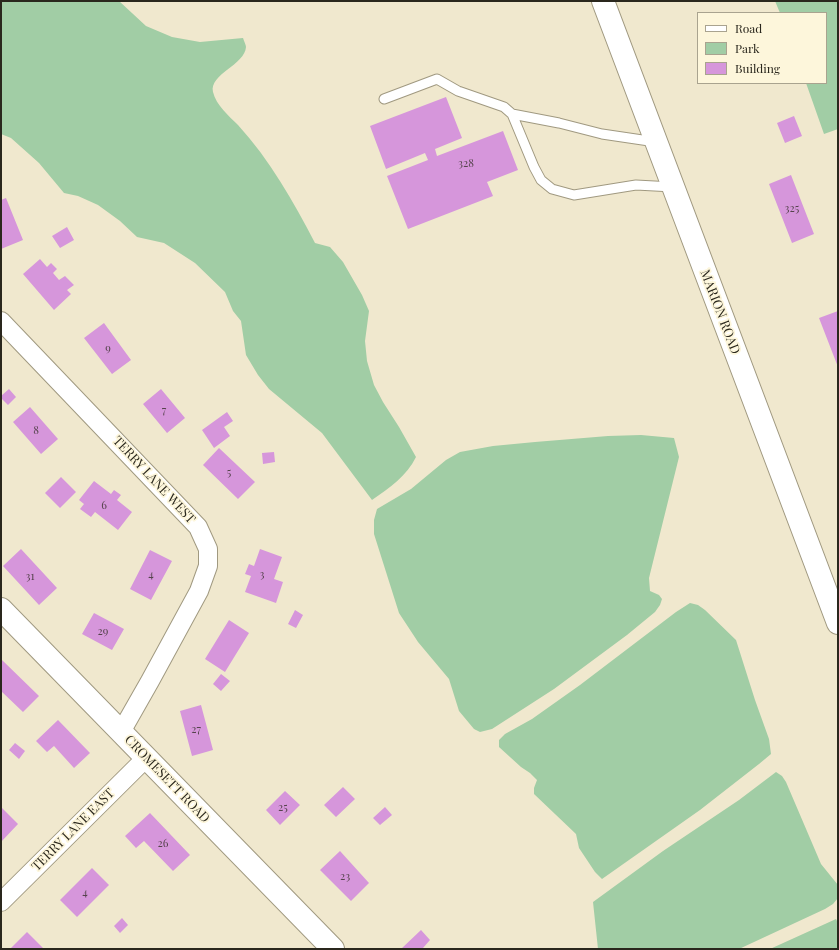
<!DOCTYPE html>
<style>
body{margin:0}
#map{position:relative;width:839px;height:950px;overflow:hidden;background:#f0e8ce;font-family:"Playfair Display",serif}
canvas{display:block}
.frame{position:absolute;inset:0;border:2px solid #2a271d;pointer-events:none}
.legend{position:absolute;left:697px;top:12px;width:130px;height:72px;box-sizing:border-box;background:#fdf6db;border:1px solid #a9a38f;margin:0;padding:5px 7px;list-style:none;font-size:12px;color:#2a271d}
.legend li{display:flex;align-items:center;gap:8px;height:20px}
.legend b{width:20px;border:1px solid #a9a38f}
</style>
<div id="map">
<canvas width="839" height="950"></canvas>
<div class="frame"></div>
<ul class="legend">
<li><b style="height:5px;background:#fff"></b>Road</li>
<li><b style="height:11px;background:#a1cda5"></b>Park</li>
<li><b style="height:11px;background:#d696db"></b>Building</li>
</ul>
</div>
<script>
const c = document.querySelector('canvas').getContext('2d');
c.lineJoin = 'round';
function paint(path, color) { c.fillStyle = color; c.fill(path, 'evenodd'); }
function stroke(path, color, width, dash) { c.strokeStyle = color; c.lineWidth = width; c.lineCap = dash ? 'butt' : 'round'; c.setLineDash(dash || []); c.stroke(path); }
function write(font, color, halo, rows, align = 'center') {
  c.font = font + ' "Playfair Display",serif'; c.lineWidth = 3.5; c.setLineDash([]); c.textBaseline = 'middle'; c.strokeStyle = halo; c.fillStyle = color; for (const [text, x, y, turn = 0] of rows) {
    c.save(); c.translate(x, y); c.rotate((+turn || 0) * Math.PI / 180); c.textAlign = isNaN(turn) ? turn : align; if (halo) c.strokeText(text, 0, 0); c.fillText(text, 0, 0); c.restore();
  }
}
paint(new Path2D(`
 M1,1H119L146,26L172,37L200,42L243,38C244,41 246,45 246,47C245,65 209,74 213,92C216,105 229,116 238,125C270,160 293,201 315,243L330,247L343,262L362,295L369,311L365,341L367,361L374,385L383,402L399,427L416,457C407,476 389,488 372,500L322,433L269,389L258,375L246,355L241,321L233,311L225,292L195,263L164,243L137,237L120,221L98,205L78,196L64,193L39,163L11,138L1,134Z
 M775,1H838V129L824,134L806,83H826V13H780Z
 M641,435L674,438L679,457L649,578L650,591L659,595L662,599L660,605L655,612L627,635L554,689L492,729L480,732L474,729L459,711L449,679L418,642L399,613L374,534V520L377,509L411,489L446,460L460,452L493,446L535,442L608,436Z
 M690,603L698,605L705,610L736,640L755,700L769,739L771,754L759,764L700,810L602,879L595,872L579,848L576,834L534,794V788L537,780L530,773L521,767L499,747V740L505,734L532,719L580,685L676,612Z
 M776,772L782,776L786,782L821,864L838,885V898L833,904L825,909L739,949H598L593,902L663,851L739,800Z
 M836,919L838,923V949H770Z`), '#a1cda5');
paint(new Path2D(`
 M446,97L462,138L435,149L437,156L503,131L518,170L487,182L493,196L408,229L387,176L428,160L425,153L386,169L370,126Z
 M794,116L802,136L785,143L777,123Z
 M791,175L814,234L792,243L769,184Z
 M6,198L23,240L1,249V200Z
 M67,227L74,240L60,248L52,236Z
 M40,259L47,267L51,263L57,269L53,273L59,280L65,276L74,285L67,290L71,294L54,310L23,274Z
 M838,311V367L819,318Z
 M104,323L131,360L112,374L84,338Z
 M9,389L16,397L8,405L1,398V396Z
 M161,389L185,418L167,433L143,404Z
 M30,407L58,439L41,454L13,422Z
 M227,412L233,421L224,427L230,436L214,448L202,430Z
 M219,448L255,482L238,499L203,465Z
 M274,452L275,462L263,464L262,453Z
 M61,477L76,492L60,508L45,493Z
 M94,481L111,494L114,490L121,495L117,500L132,512L118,530L95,512L91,517L80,509L84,504L79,500Z
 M21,549L57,588L39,605L3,566Z
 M260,549L282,557L274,579L283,582L276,603L245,592L251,576L245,574L249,564L254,566Z
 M150,550L172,561L151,600L130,589Z
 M295,610L303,615L296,628L288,624Z
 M94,613L124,629L112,650L82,634Z
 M229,620L249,633L225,672L205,659Z
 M2,660L39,696L23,712L1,691V662Z
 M221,674L230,681L221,691L213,684Z
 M201,705L213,750L192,756L180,711Z
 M58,720L90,753L74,768L54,746L47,752L36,741Z
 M15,743L25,751L19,759L9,750Z
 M343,787L355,799L336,817L324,805Z
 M285,791L300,805L280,825L266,810Z
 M1,807L18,824L1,842Z
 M385,807L392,815L380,825L373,818Z
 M150,813L190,855L173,871L144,841L136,848L125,836Z
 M340,851L369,883L351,901L320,870Z
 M92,868L109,885L77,917L60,900Z
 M122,918L128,925L120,933L114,926Z
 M421,930L430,940L423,948L424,949H401Z
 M27,932L44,949H10Z`), '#d696db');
const lane = new Path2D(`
 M384,99L437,79L458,91L504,107L512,114L534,167L541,180L552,189L574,195L636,185L673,187
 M512,114L559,123L602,134L656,142`);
const street = new Path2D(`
 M1,321L198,527L208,549V566L199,591L150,681L121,732
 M1,902L146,758`);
const secondary = new Path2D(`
 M1,609L333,949`);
const primary = new Path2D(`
 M603,1L838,623`);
stroke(lane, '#a09980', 11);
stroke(street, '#a09980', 20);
stroke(secondary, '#a09980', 24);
stroke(primary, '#a09980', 24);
stroke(lane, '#fff', 9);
stroke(street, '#fff', 18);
stroke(secondary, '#fff', 22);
stroke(primary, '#fff', 22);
write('11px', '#55434c', null, [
 ["328",466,164],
 ["325",792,209],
 ["9",108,349],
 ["7",164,411],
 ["8",36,431],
 ["5",229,473],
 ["6",104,506],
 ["4",151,575],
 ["3",262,575],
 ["31",30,577],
 ["29",103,632],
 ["27",196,730],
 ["25",283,808],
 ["26",163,844],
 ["23",345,877],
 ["4",85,893]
]);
write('13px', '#2a271d', '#fdf6db', [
 ["MARION ROAD",720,312,69],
 ["TERRY LANE WEST",154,480,47],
 ["CROMESETT ROAD",167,779,46],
 ["TERRY LANE EAST",73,830,-45]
]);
</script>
